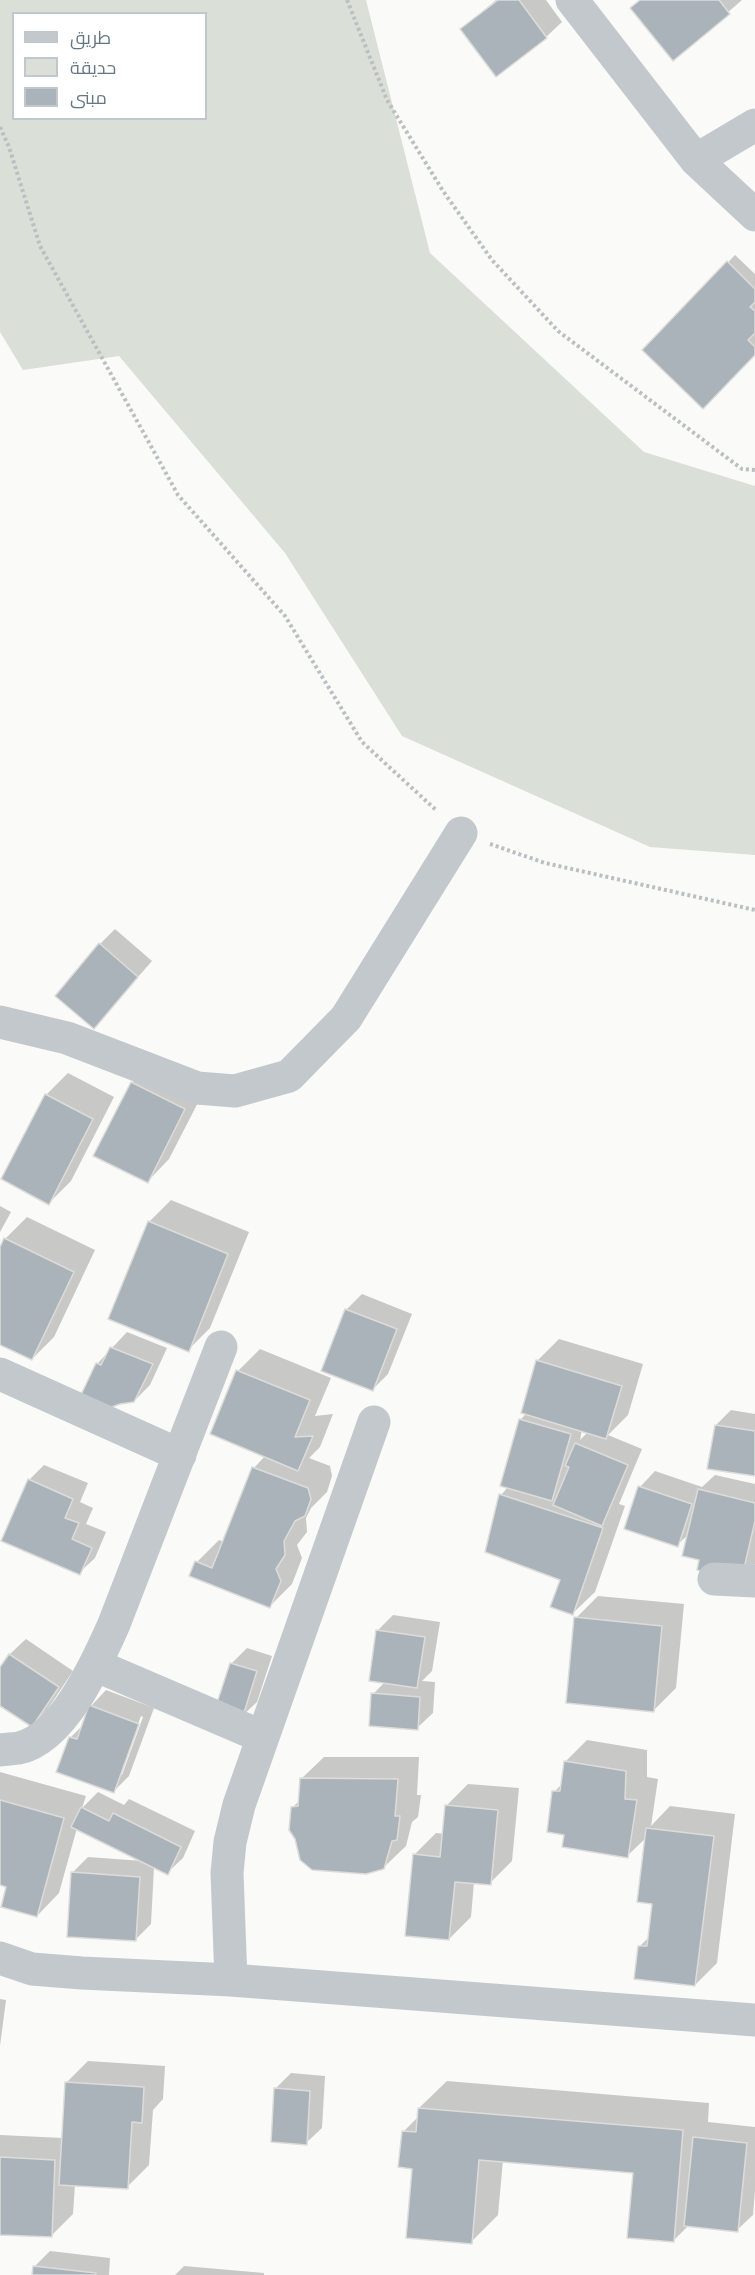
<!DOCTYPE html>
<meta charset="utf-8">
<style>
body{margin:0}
#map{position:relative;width:755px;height:2275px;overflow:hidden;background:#fafaf8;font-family:"Public Sans",Cairo,sans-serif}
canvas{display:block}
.legend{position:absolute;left:12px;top:12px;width:195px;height:108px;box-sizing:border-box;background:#fff;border:2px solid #c1c8cd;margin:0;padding:8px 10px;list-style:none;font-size:18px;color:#657683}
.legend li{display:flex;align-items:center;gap:12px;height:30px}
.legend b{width:30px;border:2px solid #c1c8cd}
</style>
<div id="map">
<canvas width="755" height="2275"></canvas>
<ul class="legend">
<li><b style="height:8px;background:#c3c8cc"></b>طريق</li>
<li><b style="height:16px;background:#dadfd7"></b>حديقة</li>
<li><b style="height:16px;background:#aab3b9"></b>مبنى</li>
</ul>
</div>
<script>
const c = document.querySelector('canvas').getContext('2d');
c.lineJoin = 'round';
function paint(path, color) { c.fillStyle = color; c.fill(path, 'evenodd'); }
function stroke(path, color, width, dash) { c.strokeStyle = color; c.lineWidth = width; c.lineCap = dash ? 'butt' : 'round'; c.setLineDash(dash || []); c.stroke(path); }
paint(new Path2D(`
 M0,0H366L430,253L644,452L755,486V855L650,847L402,736L285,553L119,356L23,370L0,332ZM14,14H206V118H14Z`), '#dadfd7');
paint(new Path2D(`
 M496,0H546L562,22L546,37L496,75L462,29Z
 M640,0H742L674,59Z
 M735,255L755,274V353L644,350Z
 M115,929L152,961L94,1027L100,944Z
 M155,1061L206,1087L169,1159L147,1182L95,1155L132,1083Z
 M68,1073L114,1097L71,1181L49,1203L46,1095Z
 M171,1200L249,1232L210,1328L188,1350L149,1222Z
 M0,1206L11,1212L0,1232Z
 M27,1217L95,1250L54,1337L32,1359L0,1343V1251L5,1239Z
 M362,1294L412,1314L388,1374L373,1389L346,1310Z
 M127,1332L167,1348L150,1385L134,1401L97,1364Z
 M559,1339L643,1364L628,1415L608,1435L642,1449L619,1504L625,1506L595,1592L572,1614L562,1579L501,1495L508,1487L520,1420L527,1413L537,1361ZM582,1430L588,1432L580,1440Z
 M260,1349L331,1378L315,1416L333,1414L320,1447L309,1458L330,1466L332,1476L327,1492L311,1508L306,1518L307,1532L297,1545L302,1558L292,1584L270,1606L197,1562L219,1540L224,1542L254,1468L265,1456L238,1371Z
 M731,1410L755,1414V1475L716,1425Z
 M44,1465L88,1483L80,1502L93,1508L86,1524L106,1532L95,1558L79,1573L29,1480Z
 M655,1471L702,1487L715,1475L755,1484V1564L740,1579L701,1559L689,1534L677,1545L640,1487Z
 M598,1596L684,1604L676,1688L654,1710L576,1618Z
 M393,1615L440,1622L432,1671L422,1681L435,1682L433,1713L417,1728L373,1694L385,1682L378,1630Z
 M26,1639L73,1671L47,1710L32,1725L0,1704V1670L10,1654Z
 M247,1648L272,1656L257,1702L241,1717L217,1709L232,1663Z
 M106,1690L154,1708L129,1776L113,1792L70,1738L84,1724L91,1706ZM141,1716L143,1717L122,1775H119Z
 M587,1740L647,1750V1777L658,1779L651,1826L670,1806L735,1814L717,1963L695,1985L640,1946L650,1936L654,1903L647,1837L627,1856L566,1834L554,1792L563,1783L565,1762Z
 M324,1757H419L417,1795H421L418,1817L412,1822L406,1846L383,1868L292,1808L300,1800L301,1779Z
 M0,1772L86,1796L82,1808L98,1792L124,1805L129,1799L195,1831L183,1858L167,1873L154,1867L151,1924L135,1940L72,1873L88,1857L143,1861L77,1828L59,1893L37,1916L8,1886L0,1884Z
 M468,1784L519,1788L512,1861L490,1883L474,1882L471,1917L449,1939L414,1855L436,1833L444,1834L446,1806Z
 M0,1999L6,2000L0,2046Z
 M88,2061L165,2066L163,2099L153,2110L149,2165L127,2187L75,2184L73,2214L51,2236L0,2233V2135L63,2138L66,2083Z
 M291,2073L325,2076L322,2128L306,2143L275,2089Z
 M447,2081L709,2103L708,2122L755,2127V2191L753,2215L737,2230L689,2225L673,2241L635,2171L503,2160L498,2215L471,2242L413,2167L403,2132L418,2117L419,2108Z
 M50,2251L110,2258L109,2275H33L34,2267Z
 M184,2266L264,2273V2275H175Z`), '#0003');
const building = new Path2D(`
 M498,0H519L547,38L496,77L460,29Z
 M640,0H719L730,14L673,61L630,8Z
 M727,261L755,289V302L750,307L755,311V333L748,340L755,347V355L703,409L642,350Z
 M99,943L138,977L94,1029L55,996Z
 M131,1082L185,1109L148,1183L93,1156Z
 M45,1094L93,1119L49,1205L1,1179Z
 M148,1221L228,1254L189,1352L108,1319Z
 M4,1238L74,1272L32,1360L0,1345V1247Z
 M345,1309L397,1329L373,1391L321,1371Z
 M110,1347L153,1364L134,1402L120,1404L104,1410L79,1399L96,1363L101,1365Z
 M536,1360L622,1386L606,1439L521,1413Z
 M236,1370L310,1400L295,1437L313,1436L298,1471L210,1434Z
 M519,1419L571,1434L552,1501L500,1486Z
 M715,1425L755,1431V1476L707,1469Z
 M575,1443L628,1465L602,1526L553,1505L569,1467L565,1466Z
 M252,1467L308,1488L311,1499L305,1516L295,1521L284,1541L285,1555L276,1569L281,1581L270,1608L189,1576L195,1561L212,1568Z
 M28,1479L73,1499L65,1518L79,1523L72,1539L92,1548L80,1575L1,1541Z
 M638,1486L692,1504L678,1547L624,1529Z
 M698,1489L755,1503V1521L741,1581L697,1570L699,1560L682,1556Z
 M499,1494L603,1528L573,1615L550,1607L560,1580L485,1552Z
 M574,1617L662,1626L654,1712L566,1703Z
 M376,1630L425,1637L417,1688L369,1681Z
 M9,1654L59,1687L32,1727L0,1706V1667Z
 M230,1663L257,1671L242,1719L215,1709Z
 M371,1693L420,1697L418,1730L369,1726Z
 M89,1705L139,1724L114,1793L56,1772L69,1737L77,1739Z
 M564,1761L626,1771L625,1799L637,1800L628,1858L562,1847L564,1835L547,1832L552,1791H560Z
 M300,1778L398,1779L395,1816H400L397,1840L392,1841L384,1869L366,1874L312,1870L300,1860L295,1839L289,1830L291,1807L298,1806Z
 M0,1800L64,1818L37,1917L1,1907L6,1887L0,1885Z
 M445,1805L498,1810L491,1885L455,1882L449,1940L405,1936L413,1854L440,1857Z
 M81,1807L109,1821L113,1813L181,1847L168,1875L71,1827Z
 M646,1828L714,1836L695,1986L634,1979L638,1946H647L652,1904L637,1902Z
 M71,1872L140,1877L136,1941L67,1937Z
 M65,2082L144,2087L142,2123L132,2122L128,2189L59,2185Z
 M274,2088L310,2091L307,2145L271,2142Z
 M418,2108L683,2130L674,2242L627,2238L633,2173L479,2160L472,2244L406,2238L412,2169L398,2167L402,2131L416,2132Z
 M693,2137L747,2143L738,2232L684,2226Z
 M0,2157L55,2160L52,2237L0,2235Z
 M33,2266L96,2273L95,2275H32Z`);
paint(building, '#aab3b9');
stroke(building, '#dcdcda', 1.5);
stroke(new Path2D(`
 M347,0L387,100L443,191L492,260L558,331L742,469L755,470
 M0,127L9,147L40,246L178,495L285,616L362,742L437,811
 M490,844L545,863L755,910`), '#bbbfc2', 4, [3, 3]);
stroke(new Path2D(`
 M572,0L696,160L755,215
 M696,160L755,125
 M0,1022L67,1038L197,1088L235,1091L289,1076L346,1018L461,833
 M0,1374L180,1455
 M714,1579L755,1581
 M95,1665L263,1737
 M0,1750C6,1749 13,1749 19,1748C64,1738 97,1662 114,1624L221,1347
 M0,1958L32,1969L82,1973L231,1980L755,2020
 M231,1980L227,1873L230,1842L239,1805L374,1422`), '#c3c8cc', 33);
</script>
